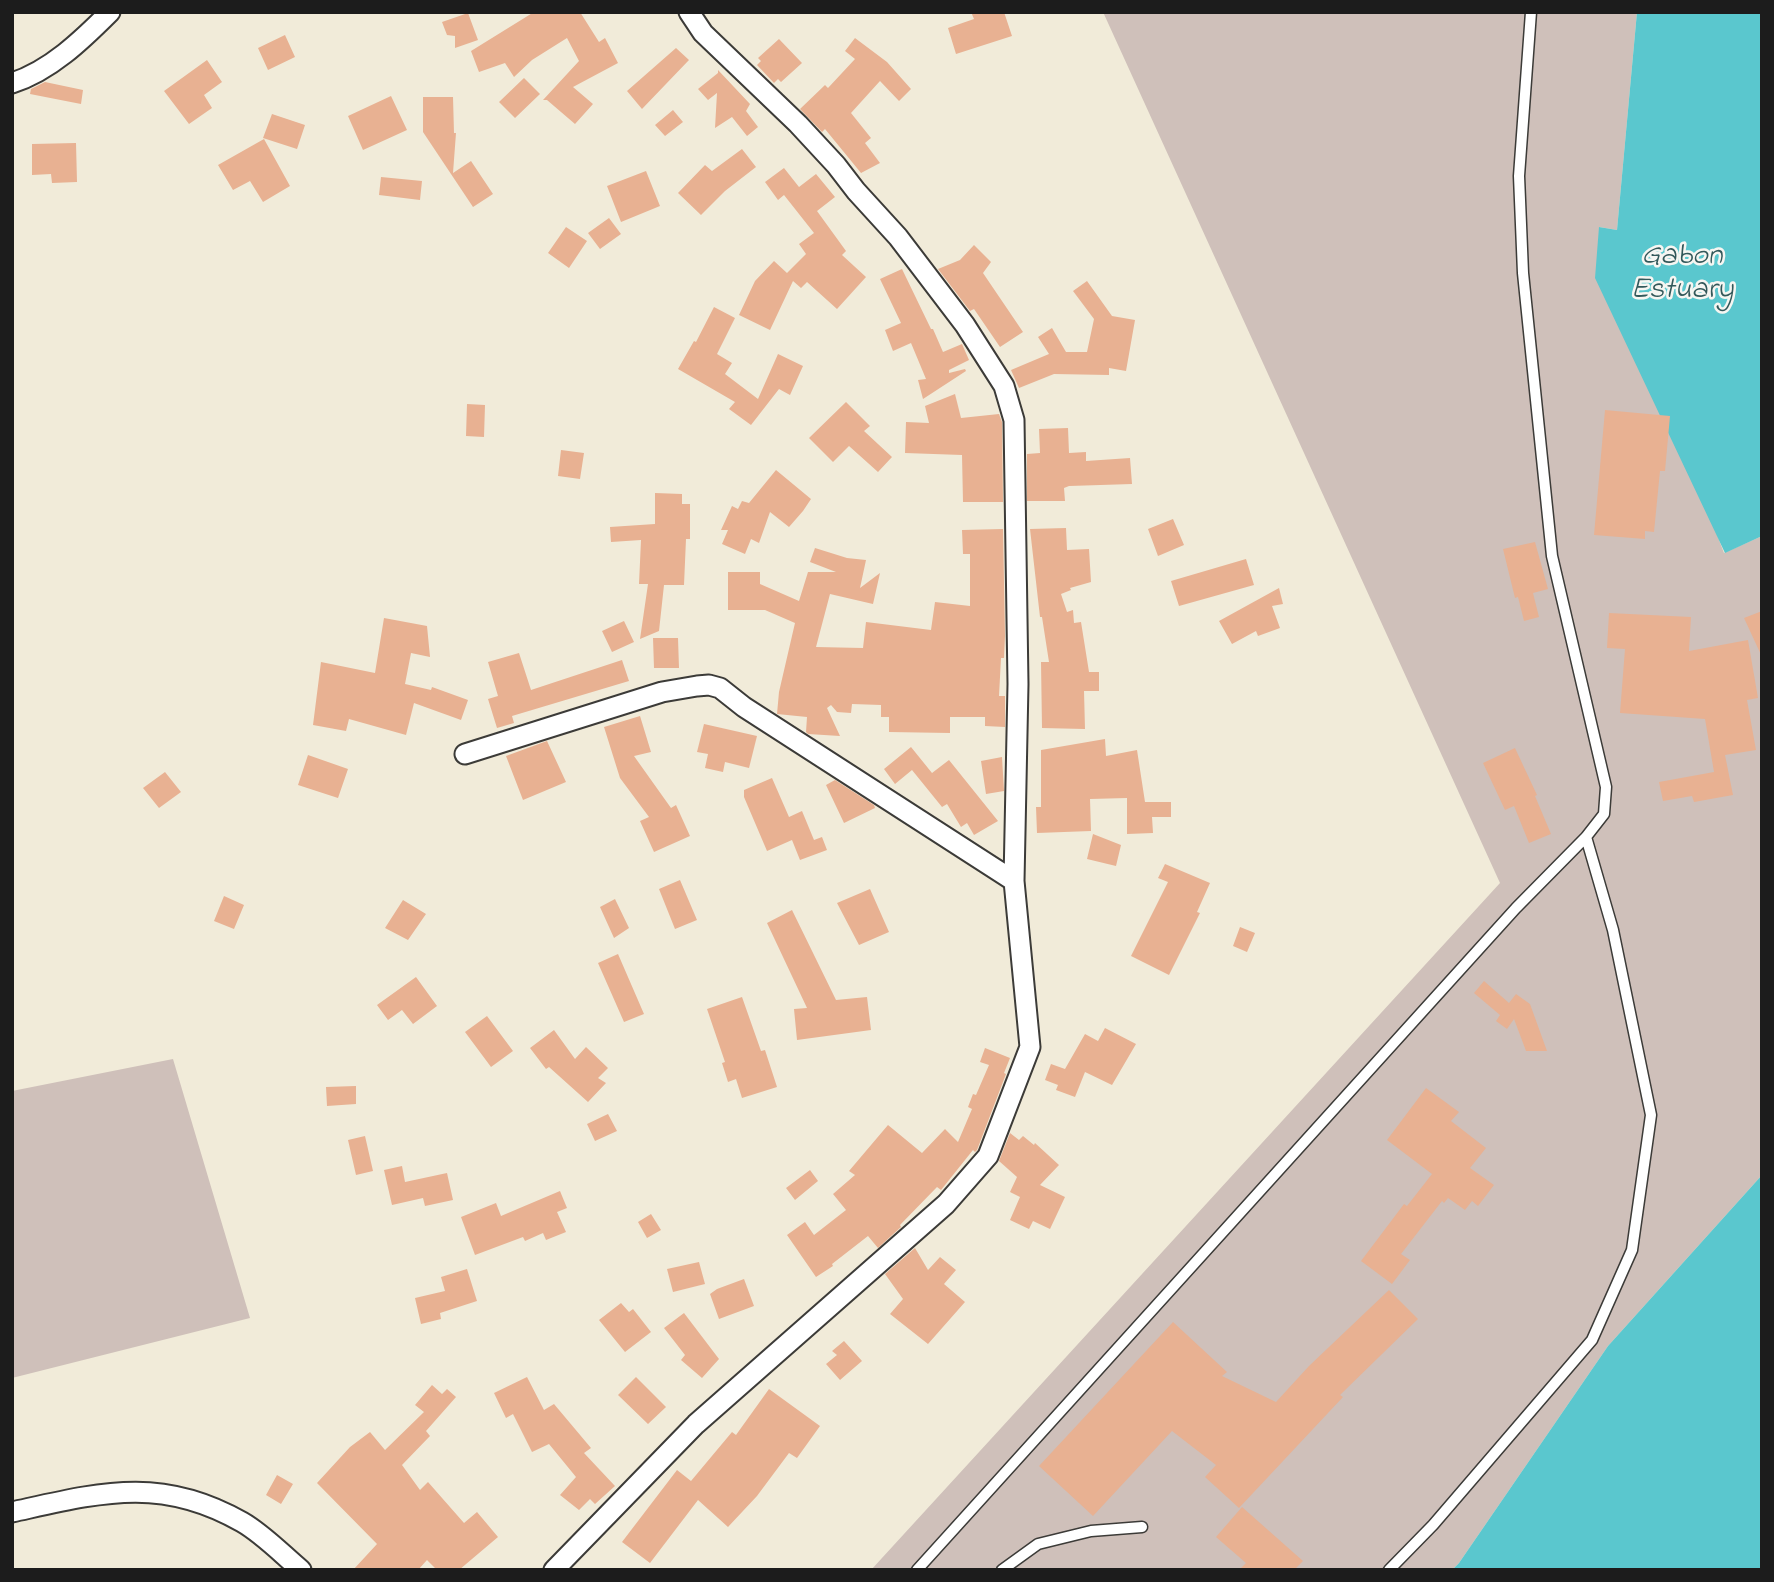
<!DOCTYPE html>
<style>
body{margin:0}
#map{position:relative;width:1774px;height:1582px;overflow:hidden;background:#f1ebd9;font-family:"Indie Flower",sans-serif}
canvas{display:block}
.frame{position:absolute;inset:0;border:14px solid #1c1c1c;pointer-events:none}
</style>
<div id="map">
<canvas width="1774" height="1582"></canvas>
<div class="frame"></div>
</div>
<script>
const c = document.querySelector('canvas').getContext('2d');
c.lineJoin = 'round';
function paint(path, color) { c.fillStyle = color; c.fill(path, 'evenodd'); }
function stroke(path, color, width, dash) { c.strokeStyle = color; c.lineWidth = width; c.lineCap = dash ? 'butt' : 'round'; c.setLineDash(dash || []); c.stroke(path); }
function write(font, color, halo, rows, align = 'center') {
  c.font = font + ' "Indie Flower",sans-serif'; c.lineWidth = 5; c.setLineDash([]); c.textBaseline = 'middle'; c.strokeStyle = halo; c.fillStyle = color; for (const [text, x, y, turn = 0] of rows) {
    c.save(); c.translate(x, y); c.rotate((+turn || 0) * Math.PI / 180); c.textAlign = isNaN(turn) ? turn : align; if (halo) c.strokeText(text, 0, 0); c.fillText(text, 0, 0); c.restore();
  }
}
paint(new Path2D(`
 M1103,12H1637L1617,230L1599,227L1724,553L1762,536V1175L1608,1346L1459,1563L1452,1570H871L1500,883Z
 M173,1059L250,1318L12,1378V1091Z`), '#cfc0ba');
paint(new Path2D(`
 M1637,12H1762V536L1725,553L1595,278L1599,227L1617,230Z
 M1762,1175V1570H1452L1459,1563L1608,1346Z`), '#5ac7ce');
paint(new Path2D(`
 M534,12H580L599,42L605,38L618,63L573,87L593,104L575,124L547,100H543L579,61L567,38L532,60L514,77L505,63L479,72L471,51Z
 M971,12H1004L1012,36L956,54L948,28L974,19Z
 M468,13L478,40L455,48V36L447,35L442,22Z
 M285,35L295,57L268,70L258,48Z
 M855,38L887,62L911,89L899,101L880,81L851,113L871,138L865,143L880,163L861,173L825,129L822,132L800,109L825,85L828,88L855,59L845,51Z
 M779,39L802,63L781,82L778,79L774,83L757,65L761,61L758,58Z
 M676,48L689,60L642,109L627,91Z
 M207,60L222,82L204,95L212,108L189,124L164,91Z
 M718,70L750,104L746,111L758,127L747,136L732,117L715,128L717,93L708,100L698,89L718,73Z
 M524,78L540,94L515,118L499,102Z
 M45,82L83,90L81,104L30,94L31,89Z
 M391,96L407,130L363,150L348,116Z
 M423,97H453L454,133H456L453,173L471,161L493,194L473,207L423,132Z
 M673,110L683,122L665,136L655,125Z
 M272,114L305,125L297,149L263,138Z
 M264,139L290,186L263,202L250,181L233,190L218,165Z
 M76,143L77,182L52,183L51,174L32,175V144Z
 M742,149L756,167L725,191L701,215L678,193L705,165L712,171Z
 M784,168L799,187L816,174L835,197L817,211L846,251L842,255L866,277L837,309L807,282L801,288L793,281L770,330L739,315L755,281L774,261L787,273L806,254L799,244L814,233L784,195L778,200L765,182Z
 M646,171L660,206L621,222L607,186Z
 M381,177L422,181L420,200L379,195Z
 M609,218L621,234L600,249L588,233Z
 M566,227L587,241L569,268L548,253Z
 M974,245L991,262L983,273L1023,332L1000,347L974,309L970,311L938,269L960,260Z
 M902,269L931,329H933L943,352L962,344L969,360L949,370V373L965,369L966,371L923,399L918,380L926,379L911,343L893,351L885,330L901,323L880,279Z
 M1087,281L1112,316L1135,320L1126,371L1109,368V375L1054,374L1019,388L1011,370L1049,354L1038,337L1052,328L1066,352H1087L1094,319L1073,291Z
 M714,307L735,318L717,354L732,363L725,374L758,399L778,354L803,366L790,395L779,389L751,425L729,409L735,402L678,369L694,341L696,342Z
 M955,394L961,418L999,414L1002,422L1003,502H963L962,455L905,453L906,422L929,423L925,406Z
 M846,402L870,426L864,431L892,457L878,472L849,446L833,462L809,438Z
 M467,404L485,405L484,437L466,436Z
 M1605,410L1670,416L1665,471H1660L1654,532L1645,531V539L1594,535Z
 M1068,428L1069,453L1086,452V461L1130,458L1132,484L1069,486L1064,488L1065,501H1027V454L1040,453L1039,429Z
 M561,450L584,453L580,479L558,476Z
 M776,470L811,499L803,511L789,527L770,512L759,543L751,539L745,554L722,544L728,530H721L732,506L738,509L742,501L749,503Z
 M655,493L682,494V504H690V539H686L684,585H664L659,631L640,639L648,584H639L641,540L611,542L610,527L655,524Z
 M1173,519L1184,545L1158,556L1148,529Z
 M1066,528L1067,550L1089,549L1091,582L1070,588L1071,590L1061,594L1067,612L1073,610L1074,623L1081,622L1089,672H1099V691H1084L1085,729L1042,728L1041,662H1049L1042,617H1040L1030,529Z
 M1003,529L1005,636L1004,658H1001L999,696H1005V727L985,726V717H950V733L889,732V717H881V705L852,704L851,713L837,712L831,705L827,708L840,736L808,734L806,732L807,717L777,714L779,692L795,623L765,610H728V572H760V584L799,601L808,572H836L810,562L815,548L847,558L866,560L860,588L880,573L873,604L830,594L816,647L863,648L866,622L931,630L935,602L970,606V554H963L962,530Z
 M1535,542L1548,589L1533,593L1539,617L1524,621L1518,597L1515,598L1503,549Z
 M1246,559L1254,585L1179,606L1171,581Z
 M1279,588L1283,604L1272,606L1280,628L1258,636L1256,631L1232,644L1219,621Z
 M1762,611V657L1744,618Z
 M1609,613L1691,617L1689,651L1748,640L1758,698L1747,700L1756,750L1725,755L1733,795L1694,802L1692,796L1663,801L1659,782L1714,772L1705,719L1620,713L1625,649L1607,648Z
 M384,618L427,626L430,657L411,653L405,684L431,690L432,687L468,700L461,720L414,703L406,735L349,719L346,731L313,725L321,662L375,673Z
 M624,621L634,642L612,652L602,631Z
 M653,638H678L679,668H654Z
 M519,653L531,690L622,660L629,681L512,716L514,723L497,728L488,699L498,696L488,662Z
 M640,716L651,752L634,756L671,808L676,805L690,836L654,852L640,821L649,817L620,778L604,727Z
 M704,724L757,736L749,768L725,762L723,772L705,768L708,754L697,752Z
 M1105,739L1106,756L1137,750L1145,802H1171V817H1152L1153,833L1127,834V798L1090,799L1091,831L1037,833L1036,807H1041V750Z
 M547,741L566,782L523,800L506,756Z
 M911,747L932,773L949,760L998,821L974,835L967,823L961,827L947,804L942,807L912,770L895,784L884,769Z
 M1515,748L1537,795L1535,796L1551,834L1529,843L1514,806L1505,810L1483,763Z
 M308,755L348,769L338,798L298,785Z
 M1002,757L1004,791L986,794L981,761Z
 M165,772L181,792L159,808L143,788Z
 M772,778L789,817L802,811L814,840L822,837L827,850L800,860L792,840L767,851L744,797V790Z
 M835,780L874,805L875,808L844,823L826,785Z
 M1093,834L1121,845L1116,866L1087,859Z
 M1165,864L1210,883L1197,912L1200,913L1169,975L1131,956L1168,882L1158,878Z
 M680,880L697,920L675,929L659,889Z
 M870,889L889,932L859,945L837,903Z
 M224,896L244,905L234,929L214,921Z
 M615,899L629,928L614,938L600,907Z
 M403,900L426,914L408,940L385,928Z
 M792,910L836,1000L867,997L871,1030L797,1040L794,1009L807,1008L767,923Z
 M1240,927L1255,933L1247,952L1233,946Z
 M618,954L644,1014L624,1022L598,963Z
 M416,977L437,1006L413,1024L402,1010L388,1020L377,1005Z
 M1484,981L1509,1003L1516,994L1530,1004L1547,1051H1526L1514,1019L1507,1029L1496,1021L1500,1015L1474,993Z
 M742,997L761,1051L765,1050L777,1087L742,1098L736,1079L728,1082L722,1063L725,1062L707,1009Z
 M487,1016L513,1051L491,1067L465,1032Z
 M1105,1028L1136,1044L1112,1085L1085,1072L1075,1097L1056,1090L1058,1085L1045,1080L1051,1064L1065,1069L1085,1034L1098,1041Z
 M554,1030L575,1059L586,1047L608,1068L598,1078L606,1083L588,1102L549,1067L546,1069L530,1048Z
 M985,1048L1010,1058L1004,1073L1006,1074L977,1150L975,1152L973,1150L941,1190L937,1187L900,1225L901,1227L878,1248L868,1236L832,1264L833,1266L816,1277L787,1235L805,1222L814,1235L846,1210L833,1194L855,1175L849,1171L888,1125L922,1153L945,1129L958,1142L972,1109L968,1107L973,1094L976,1095L989,1065L980,1062Z
 M356,1086V1104L327,1106L326,1087Z
 M1426,1088L1459,1112L1451,1121L1486,1148L1470,1168L1494,1185L1478,1206L1472,1201L1465,1210L1448,1198L1444,1203L1442,1201L1401,1254L1410,1260L1392,1284L1361,1261L1404,1204L1407,1206L1432,1174L1387,1140Z
 M608,1114L617,1131L595,1141L587,1124Z
 M1010,1133L1019,1140L1023,1136L1034,1145L1035,1143L1059,1165L1040,1185L1065,1197L1050,1229L1033,1221L1029,1229L1010,1220L1020,1197L1010,1192L1017,1177L999,1161Z
 M365,1136L373,1171L356,1175L348,1140Z
 M402,1166L405,1182L447,1173L453,1200L425,1206L423,1198L392,1205L384,1170Z
 M810,1170L818,1181L795,1200L786,1188Z
 M560,1191L567,1208L557,1212L566,1232L546,1240L543,1233L525,1241L523,1237L475,1255L461,1217L496,1203L501,1216Z
 M651,1214L661,1230L647,1238L638,1222Z
 M915,1248L928,1270L940,1257L956,1270L944,1284L965,1302L928,1344L890,1314L903,1299L885,1274Z
 M699,1262L705,1284L673,1292L667,1269Z
 M467,1269L477,1301L440,1313L441,1319L421,1324L415,1298L445,1291L441,1277Z
 M744,1279L754,1306L719,1319L710,1294L717,1289Z
 M1389,1290L1418,1319L1340,1395L1343,1397L1239,1508L1205,1477L1216,1465L1172,1431L1093,1516L1039,1466L1173,1322L1227,1372L1222,1376L1276,1402L1309,1366Z
 M621,1303L629,1312L633,1309L651,1332L625,1352L599,1320Z
 M684,1313L719,1359L702,1378L681,1360L685,1355L664,1328Z
 M844,1341L862,1361L840,1380L826,1364L837,1355L832,1351Z
 M527,1377L544,1410L554,1404L591,1448L584,1453L615,1486L595,1504L590,1499L579,1510L560,1495L576,1477L549,1444L532,1452L513,1414L506,1418L494,1393Z
 M636,1377L666,1407L648,1424L618,1395Z
 M432,1385L442,1394L447,1389L456,1397L426,1431L430,1436L402,1465L420,1490L428,1482L464,1523L477,1512L498,1537L459,1570H437L427,1560L418,1570H353L377,1544L317,1483L350,1447L370,1432L385,1450L424,1412L415,1405Z
 M769,1389L820,1426L797,1458L789,1453L757,1496L728,1527L698,1500L650,1563L622,1542L677,1470L691,1481L732,1432L736,1435Z
 M277,1475L293,1484L281,1504L266,1495Z
 M1242,1507L1303,1561L1294,1570H1239L1246,1563L1216,1537Z`), '#e8b192');
const service = new Path2D(`
 M917,1570L1516,908L1586,837L1604,814L1606,787L1552,556L1523,273L1519,176L1531,12
 M1002,1570L1038,1544L1091,1531L1142,1527
 M1389,1570L1433,1525L1592,1340L1632,1250L1651,1115L1613,930L1586,837`);
const minor = new Path2D(`
 M12,83C50,71 82,40 110,12
 M465,754L662,692L697,686L709,685L720,688L744,707L1014,881
 M12,1512C99,1493 160,1475 242,1522C263,1534 282,1554 301,1570
 M554,1570L696,1424L946,1204L988,1156L1030,1047L1014,881L1018,684L1014,420L1004,386L965,325L898,237L856,191L836,165L798,124L703,33L689,12`);
stroke(service, '#3c3b38', 13);
stroke(minor, '#3c3b38', 23);
stroke(service, '#fff', 10);
stroke(minor, '#fff', 19);
write('italic 30px', '#32585a', '#f6f6f2', [
 ["Gabon",1682,258],
 ["Estuary",1682,292]
]);
</script>
